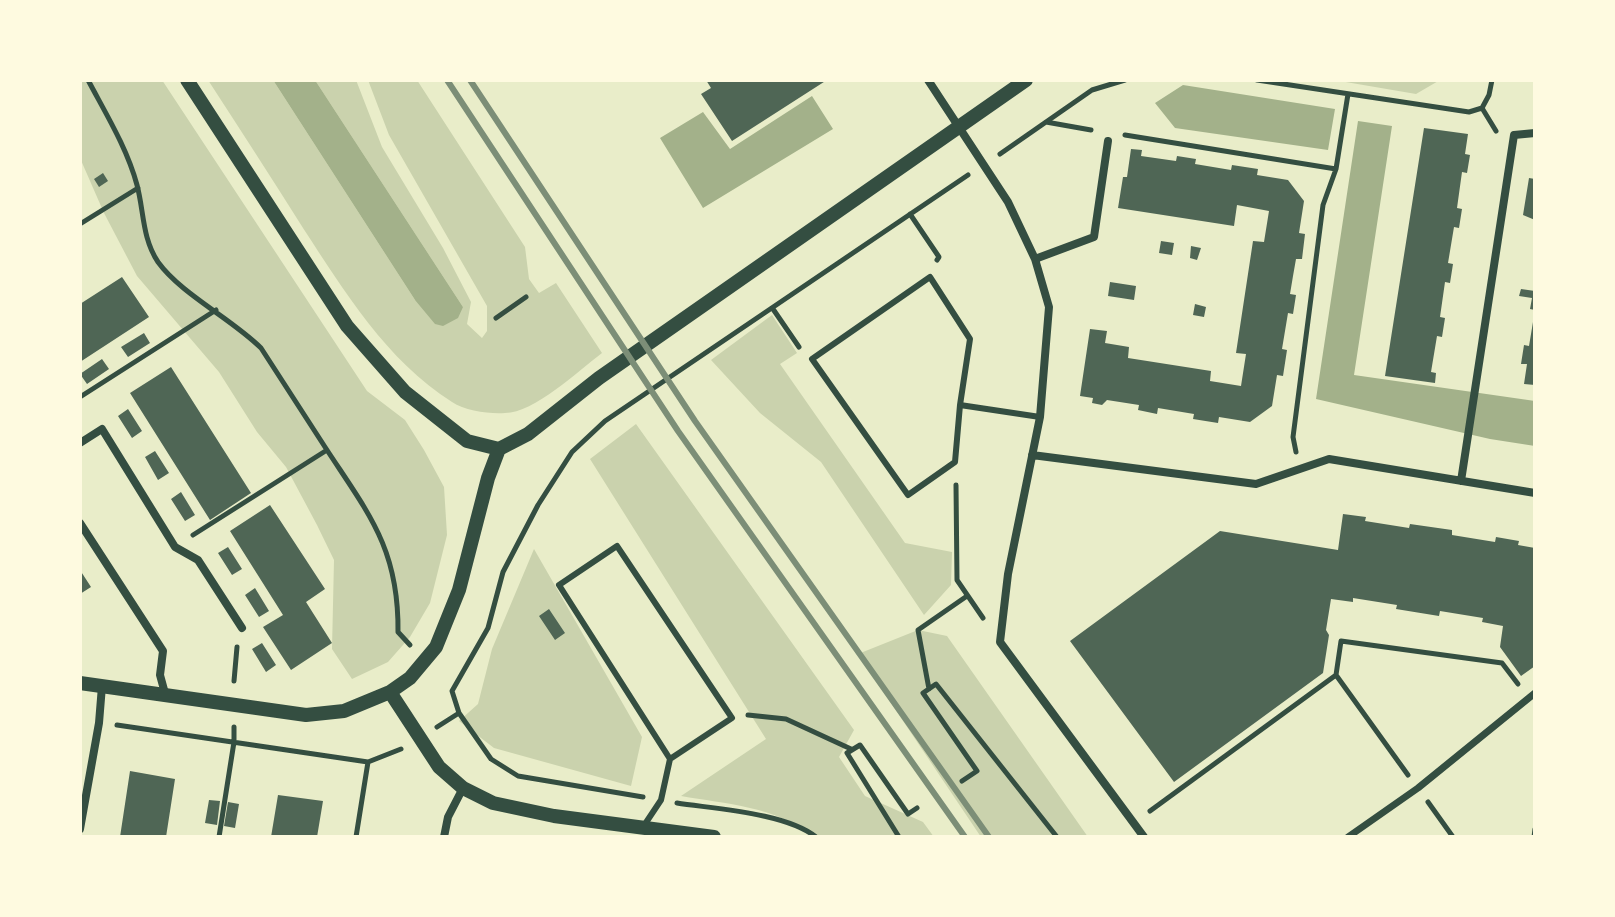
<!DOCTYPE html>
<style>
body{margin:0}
#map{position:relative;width:1615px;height:917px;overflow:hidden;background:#e9edc9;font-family:Literata,serif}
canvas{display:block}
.frame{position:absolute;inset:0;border:82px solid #fefae0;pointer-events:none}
</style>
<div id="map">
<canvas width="1615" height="917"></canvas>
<div class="frame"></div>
</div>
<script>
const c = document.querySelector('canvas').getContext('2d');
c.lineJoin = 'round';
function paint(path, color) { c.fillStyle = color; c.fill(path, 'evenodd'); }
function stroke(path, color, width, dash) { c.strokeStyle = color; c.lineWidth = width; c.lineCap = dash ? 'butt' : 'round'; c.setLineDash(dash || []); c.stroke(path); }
paint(new Path2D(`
 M80,80H162L367,391L405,420L424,450L444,487L447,535L430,603L410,637L388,662L352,679L332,649L334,560L317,525L286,467L257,432L219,372L137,276L104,213L80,158Z
 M208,80H273L415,300L463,307L315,80H356L382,147L443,248L471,302L467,324L482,338L487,331V306L389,135L368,80H417L525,247L529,279L539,293L556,283L602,353C578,371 534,413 505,413C489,414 465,411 452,402C386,360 345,292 303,228C272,179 240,129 208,80Z
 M1334,80H1440L1416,94Z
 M772,315L797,353L780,364L905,543L952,552L951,585L924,615L821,462L760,413L711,360Z
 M636,424L854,730L839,757L865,796L923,822L934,837H812C777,806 725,804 681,796L766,739L590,459Z
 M534,549L642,737L631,786L494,748L459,721L478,704L492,649Z
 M918,630L947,636L1088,837H981L858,654Z`), '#cad2ad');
paint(new Path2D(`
 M273,80H315L463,307L458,318L443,326L435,324L415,300Z
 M1183,85L1335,109L1328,150L1175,128L1155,103Z
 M812,96L833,129L703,208L660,138L703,112L730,149Z
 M1358,121L1392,126L1354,375L1535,401V446L1490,439L1316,399Z`), '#a3b18a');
paint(new Path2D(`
 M706,80H827L732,141L701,94L711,88Z
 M1424,128L1468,134L1465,154L1470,155L1467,173L1462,172L1457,208L1462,209L1459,228L1454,227L1448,263L1453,264L1450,283L1445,282L1440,317L1445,318L1442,337L1437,336L1431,372L1436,373L1435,383L1385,376Z
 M1131,149L1142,150L1141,156L1176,161L1177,156L1196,159L1195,164L1231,170L1232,165L1258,169L1257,175L1288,180L1304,201L1299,233L1305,234L1302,259H1296L1293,276L1290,294L1296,295L1293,314L1288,313L1282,349L1287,350L1283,376L1277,375L1272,406L1250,422L1219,417L1218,423L1193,419L1194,414L1158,408L1157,414L1138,410L1139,405L1107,400L1102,405L1092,403L1093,398L1080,396L1090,329L1107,331L1105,343L1129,347L1128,358L1211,371L1210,381L1241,386L1246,354L1236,353L1253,241L1264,242L1269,211L1237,205L1234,226L1118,208L1123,177H1127Z
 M103,173L108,181L99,187L94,179Z
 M1529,178L1535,179V220L1523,215Z
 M1161,241L1174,243L1172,255L1159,253Z
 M1191,246L1201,248L1197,260L1190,258Z
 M122,277L149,317L80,362V304Z
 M1110,282L1136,286L1134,300L1108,296Z
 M1521,289L1535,291V310L1530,309L1532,298L1519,296Z
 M1195,304L1206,307L1204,317L1193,315Z
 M1533,322H1535V385L1524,384L1527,364H1521L1524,345L1529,346Z
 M144,333L150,343L128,357L121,347Z
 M102,359L109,369L87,384L80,374Z
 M171,367L251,493L210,520L130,393Z
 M128,409L142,431L132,438L118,416Z
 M155,451L169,473L158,480L145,457Z
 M181,492L195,515L185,521L171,499Z
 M270,505L325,589L306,602L332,643L291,670L263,627L283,615L230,531Z
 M1343,514L1366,517L1365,521L1409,528L1410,524L1452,530V535L1495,542L1496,537L1519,541L1518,545L1535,548V666L1521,676L1500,647L1503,626L1482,622L1483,618L1440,611L1439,616L1396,609L1397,605L1353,598V602L1331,599L1326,630L1329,635L1323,673L1174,782L1070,641L1220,531L1338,550Z
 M228,547L242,569L232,575L218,553Z
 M80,570L91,587L80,594Z
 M255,588L269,611L259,617L245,595Z
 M549,609L565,633L555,640L539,616Z
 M262,643L276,665L266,672L252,649Z
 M130,771L175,779L166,837H120Z
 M278,795L323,801L317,837H271Z
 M209,800L220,801L217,825L205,823Z
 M228,802L239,804L235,828L224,826Z`), '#4f6655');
stroke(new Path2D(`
 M88,80C106,114 127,148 137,185C144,211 142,238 158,262C181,294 232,319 261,348C282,381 304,414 325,447C368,513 399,548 398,632L410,645
 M1257,80L1469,112L1482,108
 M1482,108L1496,131
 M1482,108L1489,95L1492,80
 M1046,122L1091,130
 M1125,135L1336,169
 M1000,154L1092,90L1125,80
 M910,214L939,257L937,260
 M80,224L138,188
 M773,309L799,347
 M496,318L526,297
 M80,397L216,310
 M1296,452L1293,437L1323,205L1336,169L1348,94
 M956,485L957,580L983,618
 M193,535L327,450
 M1336,675L1408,775
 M234,681L237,647
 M929,689L918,630L967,596
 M459,713L491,759L518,776L643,797
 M748,715L786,719L851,749
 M117,725L368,762L401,749
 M437,727L459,713L452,691L488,628L503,572L538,505L572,452L605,421L968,175
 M962,781L977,771L923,693L936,684L1057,837
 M1428,802L1453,837
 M677,803C716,809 786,813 816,837
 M1150,811L1336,675L1341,641L1502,663L1518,684
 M219,837L234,742V727
 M356,837L368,762
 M899,837L847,753L860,745L908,814L917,808
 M1534,837L1535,829`), '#344e41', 5);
stroke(new Path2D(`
 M960,405L955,462L908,495L812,359L930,277L970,339L960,405L1040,417
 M643,827L661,800L670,759L732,718L617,546L559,585L670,759`), '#344e41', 6);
stroke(new Path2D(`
 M1348,837L1418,788L1535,693`), '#344e41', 7);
stroke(new Path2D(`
 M928,80L1008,202L1035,259L1049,307L1040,417L1008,574L1000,642L1144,837
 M1035,259L1094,237L1108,141
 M80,443L102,429L175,547L198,560L242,628
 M1032,455L1256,484L1329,459L1535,493
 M1461,481L1514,135L1535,133
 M80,523L163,651L160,675L166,697
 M80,829L99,723L102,686
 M444,837L448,817L463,788`), '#344e41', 8);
stroke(new Path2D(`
 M187,80L347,326L405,392L467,441L499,449
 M499,449L528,434L599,378L1026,80
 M80,683L306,715L344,711L390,692L410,678L436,647L459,590L488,478L499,449
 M390,692L439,767L463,788L493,803L554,816L714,837`), '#344e41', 14);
stroke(new Path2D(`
 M447,80L678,431L965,837
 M470,80L695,421L989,837`), '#7c8e77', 6);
</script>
